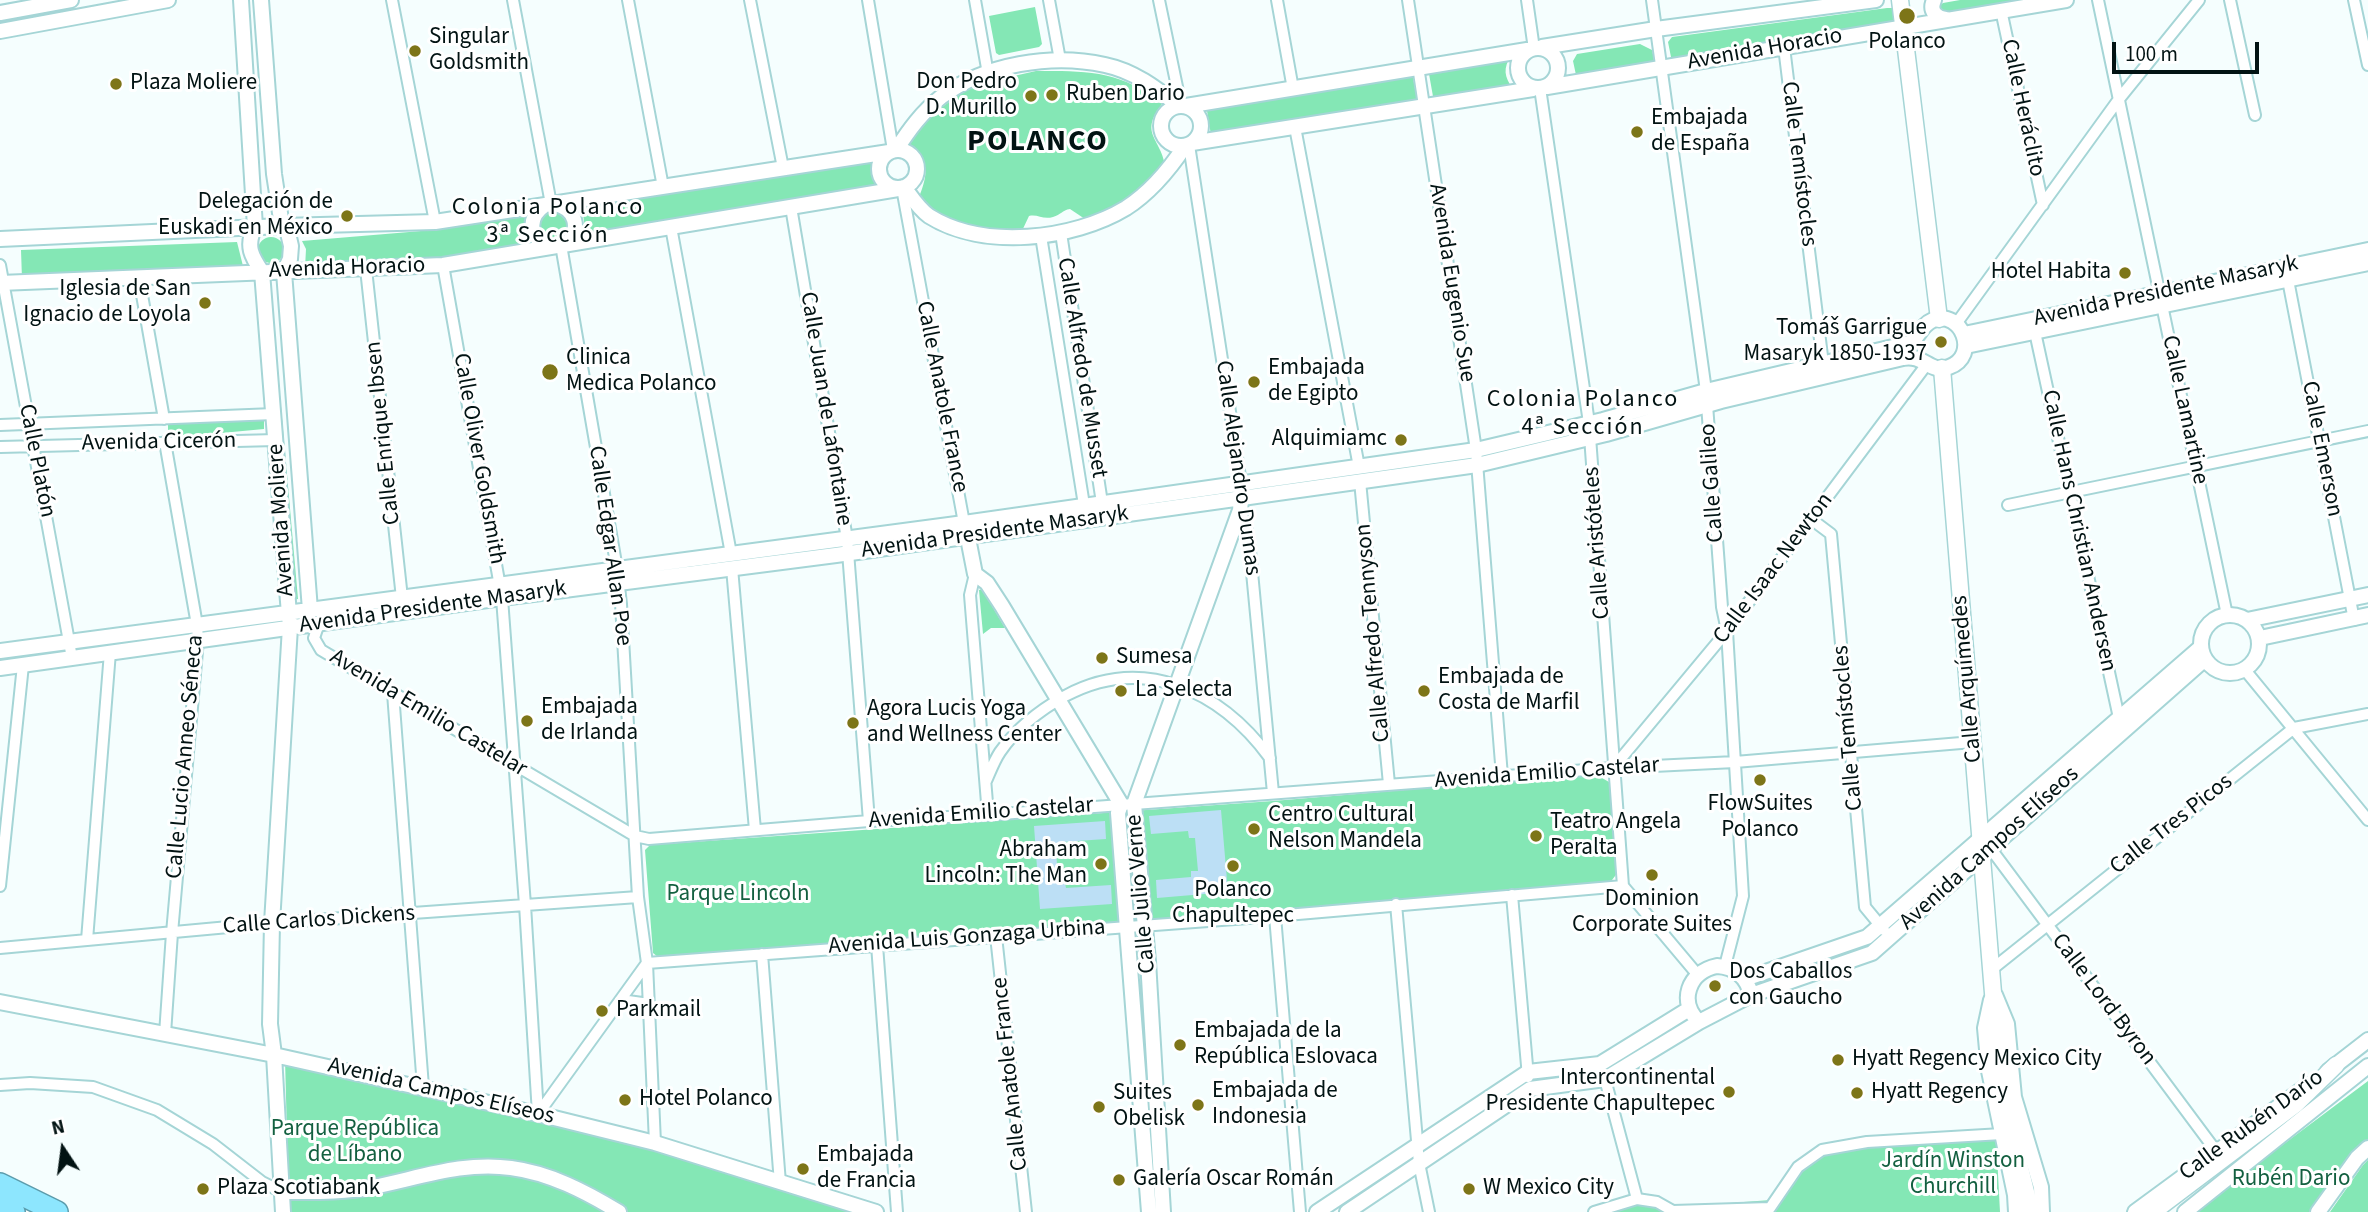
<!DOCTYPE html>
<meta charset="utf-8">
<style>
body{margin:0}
#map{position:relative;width:2368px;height:1212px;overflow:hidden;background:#f5fefe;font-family:"Source Sans 3",sans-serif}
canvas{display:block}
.north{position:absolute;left:28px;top:1114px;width:70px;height:70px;-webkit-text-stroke:5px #fff;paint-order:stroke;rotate:347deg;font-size:19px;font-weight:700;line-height:28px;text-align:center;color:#021313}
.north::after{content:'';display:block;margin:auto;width:24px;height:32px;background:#021313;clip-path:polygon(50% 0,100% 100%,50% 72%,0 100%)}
.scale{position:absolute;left:2112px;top:42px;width:147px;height:32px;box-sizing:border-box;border:4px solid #021313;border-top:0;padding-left:9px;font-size:21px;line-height:24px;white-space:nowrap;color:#021313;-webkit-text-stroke:5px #fff;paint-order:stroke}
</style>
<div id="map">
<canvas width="2368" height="1212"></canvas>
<div class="north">N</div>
<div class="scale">100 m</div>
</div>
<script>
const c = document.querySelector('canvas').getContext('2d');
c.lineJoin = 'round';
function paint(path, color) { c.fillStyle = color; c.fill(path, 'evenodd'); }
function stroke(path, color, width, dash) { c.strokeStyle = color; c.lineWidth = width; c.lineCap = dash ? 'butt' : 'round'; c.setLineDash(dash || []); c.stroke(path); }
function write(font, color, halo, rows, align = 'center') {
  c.font = font + ' "Source Sans 3",sans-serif'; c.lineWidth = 6; c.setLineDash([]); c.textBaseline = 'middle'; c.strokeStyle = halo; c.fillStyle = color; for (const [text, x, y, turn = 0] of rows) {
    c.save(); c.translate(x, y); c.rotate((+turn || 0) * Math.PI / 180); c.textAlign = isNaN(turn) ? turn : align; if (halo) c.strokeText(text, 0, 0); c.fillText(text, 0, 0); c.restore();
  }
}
paint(new Path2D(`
 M1960,0H2051L1969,13L1941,12L1939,6L1943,3Z
 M1035,7L1042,44L1039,47L999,55L996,53L989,16Z
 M1887,8H1897L1900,23L1676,61L1671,57L1668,42L1672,37Z
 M1640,44L1652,50L1656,66L1576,75L1573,61L1577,54Z
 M1511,55C1503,69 1504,76 1513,89L1434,102L1429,74Z
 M1036,71C1088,71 1120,70 1162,104C1139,134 1160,137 1165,165L1143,191L1088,221L1070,209C1062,210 1061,215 1053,217C1043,220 1038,214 1029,216L1021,233L985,230L936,215L919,197C928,175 931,157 906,146L928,117L963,92L987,82Z
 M1412,71L1417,101L1211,135L1206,105Z
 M861,163L874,164V176L880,185L879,191L588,238C586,233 582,213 583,208Z
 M539 225a15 15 0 1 1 30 0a15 15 0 1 1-30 0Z
 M521,217L527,218L531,243L528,246L447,262L305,268L306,249L302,241L433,230Z
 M258 250a13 13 0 1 1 26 0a13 13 0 1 1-26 0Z
 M237,242L244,270L22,279L21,250Z
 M270,282L298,599L290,600Z
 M264,420V429L168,438V423Z
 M982,589L1005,628H991L983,634L979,590Z
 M1595,774L1609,782L1618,872L1609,884L740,951L658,957L653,953L645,850L650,845L1273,801Z
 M285,1059L655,1149L765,1186L855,1212H289Z
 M2368,1081V1141L2354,1152L2310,1212H2193Z
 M1996,1136L2000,1212H1608L1656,1198L1675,1207L1771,1200L1822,1151Z
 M2368,1160V1212H2330L2363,1165Z`), '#84e7b5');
paint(new Path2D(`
 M1221,810L1228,892L1157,898L1156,880L1191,877V871H1198L1195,838H1189L1188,831L1151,834L1149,816Z
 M1105,821L1106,839L1062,842V847L1056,848L1058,882L1065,883L1066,888L1111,885L1112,904L1040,909L1034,826Z`), '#bcdff5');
const minor = new Path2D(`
 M392,0L435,222
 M513,0L551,204
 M628,0L663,187
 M750,0L783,168
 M868,0L893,150
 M975,0L988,74
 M1049,0L1060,60
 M1159,0L1181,106
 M1277,0L1293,89
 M1408,0L1476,450L1502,776
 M1527,0L1534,49
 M1652,0L1706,391L1722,607L1727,631L1743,896L1725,966
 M2098,0L2227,615
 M2230,0L2255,115
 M2354,0L2368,65
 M2001,10L2043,205
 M1784,47L1823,364
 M1540,88L1589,423L1623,886L1697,974
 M1295,127L1359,467
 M1189,145L1241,483
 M902,188L964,523
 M791,207L847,539L869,821
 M671,227L731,554
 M1061,233L1102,503
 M1041,236L1084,505
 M561,245L617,569L621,604L638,897L647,963L655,1143
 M0,265L72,658
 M443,265L502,598L525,905L538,1114
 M366,269L402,598
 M139,278L164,419
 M2288,280L2354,620
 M1956,324L2119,99L2199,0
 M2035,332L2119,718L2123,723
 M0,425L274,414
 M165,442L197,625L198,640L172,933L165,1034
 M0,447L276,440
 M1360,481L1389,784
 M2008,505L2368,431
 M1240,510L1247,529L1250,551L1273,793
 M1811,519L1831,534L1865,907L1884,930
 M732,568L755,830
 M975,574L970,595L988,815
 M319,623L314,638L321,650L635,836L649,839L869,821L988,815L1613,768L1735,762L1973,742
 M2245,670L2368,820
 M393,693L423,1087
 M1613,768L1727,631L1927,364
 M986,781C990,772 994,761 1000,752C1016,729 1040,710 1065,696C1143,654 1220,690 1270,758
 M1991,849L2216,1151
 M0,886L23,665
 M1512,895L1528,1077
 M1396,904L1419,1163L1429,1212
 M1275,916L1300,1212
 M996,936L1026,1212
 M87,940L110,652
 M877,945L897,1212
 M0,948L272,923L638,897
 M762,954L780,1183
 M647,963L1275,916L1623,886
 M1991,970L2294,728L2368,714
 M621,1000L649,1004
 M1605,1079L1637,1199
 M0,1085L30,1083L93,1087L157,1110L213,1144L262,1182L282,1192
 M538,1114L647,963
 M1594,1212L1637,1199L1657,1202L1673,1211L1770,1208L1798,1167L1822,1150L1867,1142L2002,1134`);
const tertiary = new Path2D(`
 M241,0L255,227C245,246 252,257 262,272L290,627L272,923L270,1024L274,1055L283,1212
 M261,0L274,174L282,226L288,233L291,246L290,259L284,272L310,610
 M1934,0C1929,11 1936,18 1946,19
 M0,13L71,0
 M0,31L168,0
 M1542,47L1656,29L1876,0
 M1518 68a20 20 0 1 1 40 0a20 20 0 1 1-40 0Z
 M1547,87L2066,0
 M1161 126a20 20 0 1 1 40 0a20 20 0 1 1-40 0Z
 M1186,106L1527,50
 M1192,143L1533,89
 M879 169a19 19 0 1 1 38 0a19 19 0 1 1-38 0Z
 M896,150C909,130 922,112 941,97C985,64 1052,53 1105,65C1134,71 1156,88 1179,106
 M904,187C912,198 919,209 929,216C983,250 1073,240 1126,208C1151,192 1169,170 1185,146
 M555,204C576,209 581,228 567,244
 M545,205C526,218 529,239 550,247
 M0,239L282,226L435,222L889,152
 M0,283L443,265L898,189
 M1964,334L2368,250
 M1966,346L2368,263
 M966,528L975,574L987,583L1002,606L1121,804L1118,813L1149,1212
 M2201 644a29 29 0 1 1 58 0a29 29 0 1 1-58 0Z
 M2247,620L2368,595
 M2260,638L2368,615
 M0,651L964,523L1476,450L1603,420L1706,391L1910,343C1919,337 1921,325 1933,320C1962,309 1980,356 1949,367C1929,374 1925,354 1903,358L1721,401L1606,434L1477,465L836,555L502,598L0,668
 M1717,966C1735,967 1747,976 1751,995L1699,1022C1678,1002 1688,972 1717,966Z
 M1745,979L1867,937L2201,647
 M1751,995L1872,953L2205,659
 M1995,995L2007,1024L2014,1097L2041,1187L2042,1212
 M1991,1000L1985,1028L1989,1071L2015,1195L2016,1212
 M0,1002L274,1055L538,1114L655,1143L876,1212
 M2328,1071L2368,1040
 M282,1192C312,1192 344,1193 373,1187C419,1178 464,1161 511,1168C550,1173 586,1192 619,1212
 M1163,1212L1148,961L1134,804L1240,510L1242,491
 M1317,1212L1528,1072L1600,1064L1689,1009
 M1347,1212L1530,1089L1605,1079L1699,1022
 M2135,1212L2308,1085
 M2185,1212L2368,1066
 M2318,1212L2357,1158L2368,1148`);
const secondary = new Path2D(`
 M1900,0L1939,319
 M1942,368L2001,1091L2027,1196V1212
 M2153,1212L2296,1104L2336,1065`);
const motorway = new Path2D(`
 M0,1184L57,1212
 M0,1205L14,1212`);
stroke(minor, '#a5d5d6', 14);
stroke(tertiary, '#a5d5d6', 18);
stroke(secondary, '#a5d5d6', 19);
stroke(motorway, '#5c9cac', 24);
stroke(minor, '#fff', 10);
stroke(tertiary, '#fff', 14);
stroke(secondary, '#fff', 16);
stroke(motorway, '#8de6fe', 21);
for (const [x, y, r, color] of [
 [1907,16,9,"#7d7518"],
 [415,51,7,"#7d7518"],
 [116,84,7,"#7d7518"],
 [1052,95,7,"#7d7518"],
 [1031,96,7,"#7d7518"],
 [1637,132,7,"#7d7518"],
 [347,216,7,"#7d7518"],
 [2125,273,7,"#7d7518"],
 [205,303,7,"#7d7518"],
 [1941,342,7,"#7d7518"],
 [550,372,9,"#7d7518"],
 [1254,382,7,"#7d7518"],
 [1401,440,7,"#7d7518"],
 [1102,658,7,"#7d7518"],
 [1121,691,7,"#7d7518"],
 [1424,691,7,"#7d7518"],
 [527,721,7,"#7d7518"],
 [853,723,7,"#7d7518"],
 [1760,780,7,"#7d7518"],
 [1254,829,7,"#7d7518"],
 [1536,836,7,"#7d7518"],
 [1101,864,7,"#7d7518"],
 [1233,866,7,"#7d7518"],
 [1652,875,7,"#7d7518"],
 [1715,986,7,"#7d7518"],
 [602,1011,7,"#7d7518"],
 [1180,1045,7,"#7d7518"],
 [1838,1060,7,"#7d7518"],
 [1729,1092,7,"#7d7518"],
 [1857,1093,7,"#7d7518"],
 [625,1100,7,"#7d7518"],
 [1198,1105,7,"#7d7518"],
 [1099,1107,7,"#7d7518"],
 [803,1169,7,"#7d7518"],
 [1119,1180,7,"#7d7518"],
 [203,1189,7,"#7d7518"],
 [1469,1189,7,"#7d7518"]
]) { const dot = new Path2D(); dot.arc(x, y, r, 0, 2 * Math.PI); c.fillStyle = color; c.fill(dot); stroke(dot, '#fff', 2.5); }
write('23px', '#021313', '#fff', [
 ["Singular",429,38],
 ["Goldsmith",429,64],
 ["Polanco",1907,43,"center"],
 ["Don Pedro",1017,83,"right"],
 ["D. Murillo",1017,109,"right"],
 ["Plaza Moliere",130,84],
 ["Ruben Dario",1066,95],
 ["Embajada",1651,119],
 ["de España",1651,145],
 ["Delegación de",333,203,"right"],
 ["Euskadi en México",333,229,"right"],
 ["Hotel Habita",2111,273,"right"],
 ["Iglesia de San",191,290,"right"],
 ["Ignacio de Loyola",191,316,"right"],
 ["Tomáš Garrigue",1927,329,"right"],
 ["Masaryk 1850-1937",1927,355,"right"],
 ["Clinica",566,359],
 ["Medica Polanco",566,385],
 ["Embajada",1268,369],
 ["de Egipto",1268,395],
 ["Alquimiamc",1387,440,"right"],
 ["Sumesa",1116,658],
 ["Embajada de",1438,678],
 ["Costa de Marfil",1438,704],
 ["La Selecta",1135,691],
 ["Embajada",541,708],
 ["de Irlanda",541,734],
 ["Agora Lucis Yoga",867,710],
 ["and Wellness Center",867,736],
 ["FlowSuites",1760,805,"center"],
 ["Polanco",1760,831,"center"],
 ["Centro Cultural",1268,816],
 ["Nelson Mandela",1268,842],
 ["Teatro Angela",1550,823],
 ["Peralta",1550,849],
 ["Abraham",1087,851,"right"],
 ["Lincoln: The Man",1087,877,"right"],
 ["Polanco",1233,891,"center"],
 ["Chapultepec",1233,917,"center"],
 ["Dominion",1652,900,"center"],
 ["Corporate Suites",1652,926,"center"],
 ["Dos Caballos",1729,973],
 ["con Gaucho",1729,999],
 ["Parkmail",616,1011],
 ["Embajada de la",1194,1032],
 ["República Eslovaca",1194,1058],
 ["Hyatt Regency Mexico City",1852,1060],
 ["Intercontinental",1715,1079,"right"],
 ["Presidente Chapultepec",1715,1105,"right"],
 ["Embajada de",1212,1092],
 ["Indonesia",1212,1118],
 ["Hyatt Regency",1871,1093],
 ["Suites",1113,1094],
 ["Obelisk",1113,1120],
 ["Hotel Polanco",639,1100],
 ["Embajada",817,1156],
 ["de Francia",817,1182],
 ["Galería Oscar Román",1133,1180],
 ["Plaza Scotiabank",217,1189],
 ["W Mexico City",1483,1189]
], 'left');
write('23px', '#021313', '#fff', [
 ["Avenida Horacio",1765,50,-10],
 ["Calle Heráclito",2022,108,78],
 ["Calle Temístocles",1798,164,83],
 ["Avenida Horacio",347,269,-2],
 ["Avenida Eugenio Sue",1451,283,81],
 ["Avenida Presidente Masaryk",2166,292,-12],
 ["Calle Alfredo de Musset",1081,368,81],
 ["Calle Anatole France",941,397,79],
 ["Calle Juan de Lafontaine",825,409,81],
 ["Calle Lamartine",2184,410,78],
 ["Calle Enrique Ibsen",384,433,-96],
 ["Avenida Cicerón",159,443,-1],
 ["Calle Emerson",2321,449,79],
 ["Calle Oliver Goldsmith",478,459,80],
 ["Calle Platón",36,461,79],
 ["Calle Alejandro Dumas",1237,468,82],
 ["Calle Galileo",1713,483,-94],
 ["Avenida Moliere",282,520,-94],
 ["Calle Hans Christian Andersen",2078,531,78],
 ["Avenida Presidente Masaryk",995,533,-8],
 ["Calle Aristóteles",1598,543,-94],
 ["Calle Edgar Allan Poe",609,546,82],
 ["Calle Isaac Newton",1774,569,-53],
 ["Avenida Presidente Masaryk",433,608,-8],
 ["Calle Alfredo Tennyson",1374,633,-95],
 ["Calle Arquímedes",1968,679,-95],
 ["Avenida Emilio Castelar",428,714,31],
 ["Calle Temístocles",1849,728,-95],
 ["Calle Lucio Anneo Séneca",186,757,-85],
 ["Avenida Emilio Castelar",1547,774,-4],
 ["Avenida Emilio Castelar",981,814,-4],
 ["Calle Tres Picos",2172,825,-38],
 ["Avenida Campos Elíseos",1990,849,-42],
 ["Calle Julio Verne",1142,894,-95],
 ["Calle Carlos Dickens",319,921,-4],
 ["Avenida Luis Gonzaga Urbina",967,938,-4],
 ["Calle Lord Byron",2103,1000,53],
 ["Calle Anatole France",1011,1074,-96],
 ["Avenida Campos Elíseos",441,1092,13],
 ["Calle Rubén Darío",2252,1126,-36]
]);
write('23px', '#136040', '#fff', [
 ["Parque Lincoln",738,895],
 ["Parque República",355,1130],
 ["de Líbano",355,1156],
 ["Jardín Winston",1953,1162],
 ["Churchill",1953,1188],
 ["Rubén Dario",2291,1180]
]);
c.letterSpacing = '2px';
write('24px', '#021313', '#fff', [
 ["Colonia Polanco",548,209],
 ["3ª Sección",548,237],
 ["Colonia Polanco",1583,401],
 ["4ª Sección",1583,429]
]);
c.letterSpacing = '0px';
c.letterSpacing = '2px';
write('bold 30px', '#021313', '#fff', [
 ["POLANCO",1038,143]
]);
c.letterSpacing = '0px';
</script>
